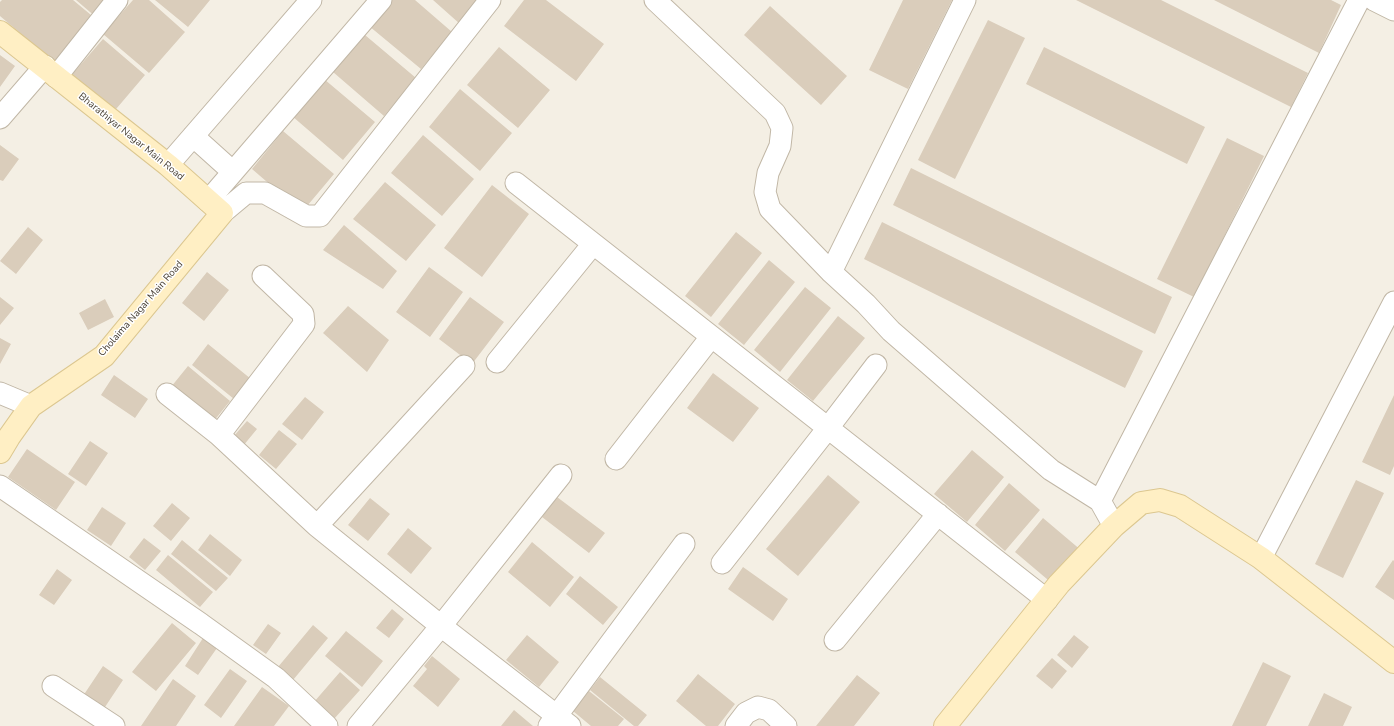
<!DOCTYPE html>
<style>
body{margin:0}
canvas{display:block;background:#f4efe4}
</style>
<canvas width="1394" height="726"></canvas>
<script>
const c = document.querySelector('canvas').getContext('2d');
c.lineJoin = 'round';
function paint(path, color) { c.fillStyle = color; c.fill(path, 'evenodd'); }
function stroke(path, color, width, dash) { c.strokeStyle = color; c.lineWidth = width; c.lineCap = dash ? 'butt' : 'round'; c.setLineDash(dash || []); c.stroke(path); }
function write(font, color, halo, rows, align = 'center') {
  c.font = font + ' "Nunito Sans",sans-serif'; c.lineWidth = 3; c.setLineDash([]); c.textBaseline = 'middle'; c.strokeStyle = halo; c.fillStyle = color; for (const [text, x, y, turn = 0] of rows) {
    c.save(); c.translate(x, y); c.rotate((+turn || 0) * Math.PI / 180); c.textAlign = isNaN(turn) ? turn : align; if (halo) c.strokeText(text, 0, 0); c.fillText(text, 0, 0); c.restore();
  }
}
paint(new Path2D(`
 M2,0H73L97,20L59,66L0,16V2Z
 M76,0H112L97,18Z
 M133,0H149L185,32L149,73L103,34Z
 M155,0H210L188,27Z
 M391,0H415L452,32L421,69L369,26Z
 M433,0H480L460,24Z
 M524,0H546L604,44L576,81L504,26Z
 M903,0H952L908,89L869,70Z
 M1076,0H1161L1308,73L1291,107Z
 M1214,0H1331L1341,5L1319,53Z
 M770,6L847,76L821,105L744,35Z
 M988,20L1025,38L955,179L918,160Z
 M365,35L416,78L384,116L333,72Z
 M103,39L145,75L111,115L69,78Z
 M499,47L550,90L518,128L467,85Z
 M1044,47L1205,127L1187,164L1026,84Z
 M0,55L15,66L0,87Z
 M324,79L375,122L343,160L292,116Z
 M460,89L512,133L480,171L429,127Z
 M283,131L334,174L302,212L252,169Z
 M423,135L474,179L442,216L391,173Z
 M1227,138L1264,156L1194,297L1157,279Z
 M0,145L19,159L3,181L0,180Z
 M911,168L1172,297L1155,334L893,205Z
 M385,182L436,225L406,261L353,219Z
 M492,185L529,214L482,277L444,248Z
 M882,222L1143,351L1125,388L864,259Z
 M344,225L397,271L383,289L323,250Z
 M28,227L43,240L16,274L0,261Z
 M736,232L762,253L711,317L685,296Z
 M769,260L795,282L744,345L718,324Z
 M429,267L463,292L430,337L396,312Z
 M207,272L229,290L204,321L182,303Z
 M805,287L831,308L780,372L754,350Z
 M0,297L14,308L0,325Z
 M470,297L504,322L472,364L439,339Z
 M105,299L114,317L88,330L79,313Z
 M348,306L389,340L367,372L323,333Z
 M838,316L865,338L813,401L787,380Z
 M0,338L11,344L0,364Z
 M208,344L251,379L234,399L192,365Z
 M188,366L230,401L213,422L171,387Z
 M713,373L759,408L733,442L687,408Z
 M114,375L148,399L135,418L101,395Z
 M1394,395V466L1390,475L1362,462Z
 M305,397L324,412L302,440L282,424Z
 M247,421L257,429L243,446L233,437Z
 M279,430L297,444L276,469L259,455Z
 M90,441L108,453L86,486L68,474Z
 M27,449L75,482L56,510L8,477Z
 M972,450L1004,477L967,522L934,494Z
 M828,475L860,502L798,576L766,549Z
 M1356,480L1384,493L1343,578L1315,564Z
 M1009,483L1040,510L1005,551L975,525Z
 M557,497L605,533L589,553L542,517Z
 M370,498L390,514L368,541L348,525Z
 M172,503L190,518L171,541L153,526Z
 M102,507L126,523L111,546L87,530Z
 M1043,518L1082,551L1054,585L1015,552Z
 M408,528L432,548L411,574L387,554Z
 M210,534L242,560L230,576L198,550Z
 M144,538L161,551L145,570L129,557Z
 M182,540L228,578L216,591L171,554Z
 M532,542L574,577L550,607L508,572Z
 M168,555L213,592L200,607L156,570Z
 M1393,560L1394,561V600L1375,587Z
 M743,567L788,599L773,621L728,589Z
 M57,569L72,580L54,605L39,595Z
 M580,576L618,607L603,625L566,594Z
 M392,609L404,619L389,638L376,628Z
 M172,623L196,643L156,691L132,672Z
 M268,624L281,633L266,654L253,645Z
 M313,625L328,638L293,680L278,667Z
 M346,631L383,661L362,687L325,656Z
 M527,635L559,662L539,687L506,660Z
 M1074,635L1089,647L1072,668L1057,655Z
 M203,638L217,648L198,675L185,666Z
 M432,656L460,679L438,707L413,686L427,669L424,666Z
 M1052,658L1067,671L1052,689L1036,676Z
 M1263,662L1291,676L1266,726H1232Z
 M103,666L123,680L101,713L81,699Z
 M230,669L247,681L221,718L204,705Z
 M340,672L360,690L334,719L314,702Z
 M698,674L735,704L718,726H706L676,701Z
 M857,675L880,693L854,726H816Z
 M600,677L647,715L638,726H634L590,690Z
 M173,679L196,696L176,726H141Z
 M262,687L289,706L274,726H234Z
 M589,691L624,719L618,726H591L573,711Z
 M1324,693L1352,707L1343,726H1308Z
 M514,710L533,726H501Z`), '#dacdbb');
const street = new Path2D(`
 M655,0L775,113L782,128L780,146L768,173L765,192L770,209L831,272L866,304L891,331L1051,470L1100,501L1114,526
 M1374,0L1394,10
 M56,77L117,0
 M0,118L45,66
 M193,136L233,172
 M168,165L311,0
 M516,183L1047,600
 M208,201L381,0
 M222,213L246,193H265L306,216H320L490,0
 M831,272L965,0
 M497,362L593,244
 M0,393L31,406
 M167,394L219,435L317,526L441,626L570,726
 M219,435L304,324L303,314L263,276
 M616,459L711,337
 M0,486L201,624L276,678L327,726
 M1100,501L1359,0
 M317,526L464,366
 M1261,558L1394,302
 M722,563L828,428L876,365
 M835,640L938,514
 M53,686L114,726
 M358,726L441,626L561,475
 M549,726L684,544
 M736,726L746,713L758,707L769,710L786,726`);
const secondary = new Path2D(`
 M0,32L168,165L222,213L104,356L31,406L9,437L0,452
 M945,726L1059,584L1114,526L1141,503L1160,500L1180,506L1261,558L1394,662`);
stroke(street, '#c1b7a6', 23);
stroke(secondary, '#dcc790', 24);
stroke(street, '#fff', 21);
stroke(secondary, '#ffefc4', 22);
write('10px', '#473f33', '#fff', [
 ["Bharathiyar Nagar Main Road",131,137,39],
 ["Cholaima Nagar Main Road",141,309,-49]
]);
</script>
